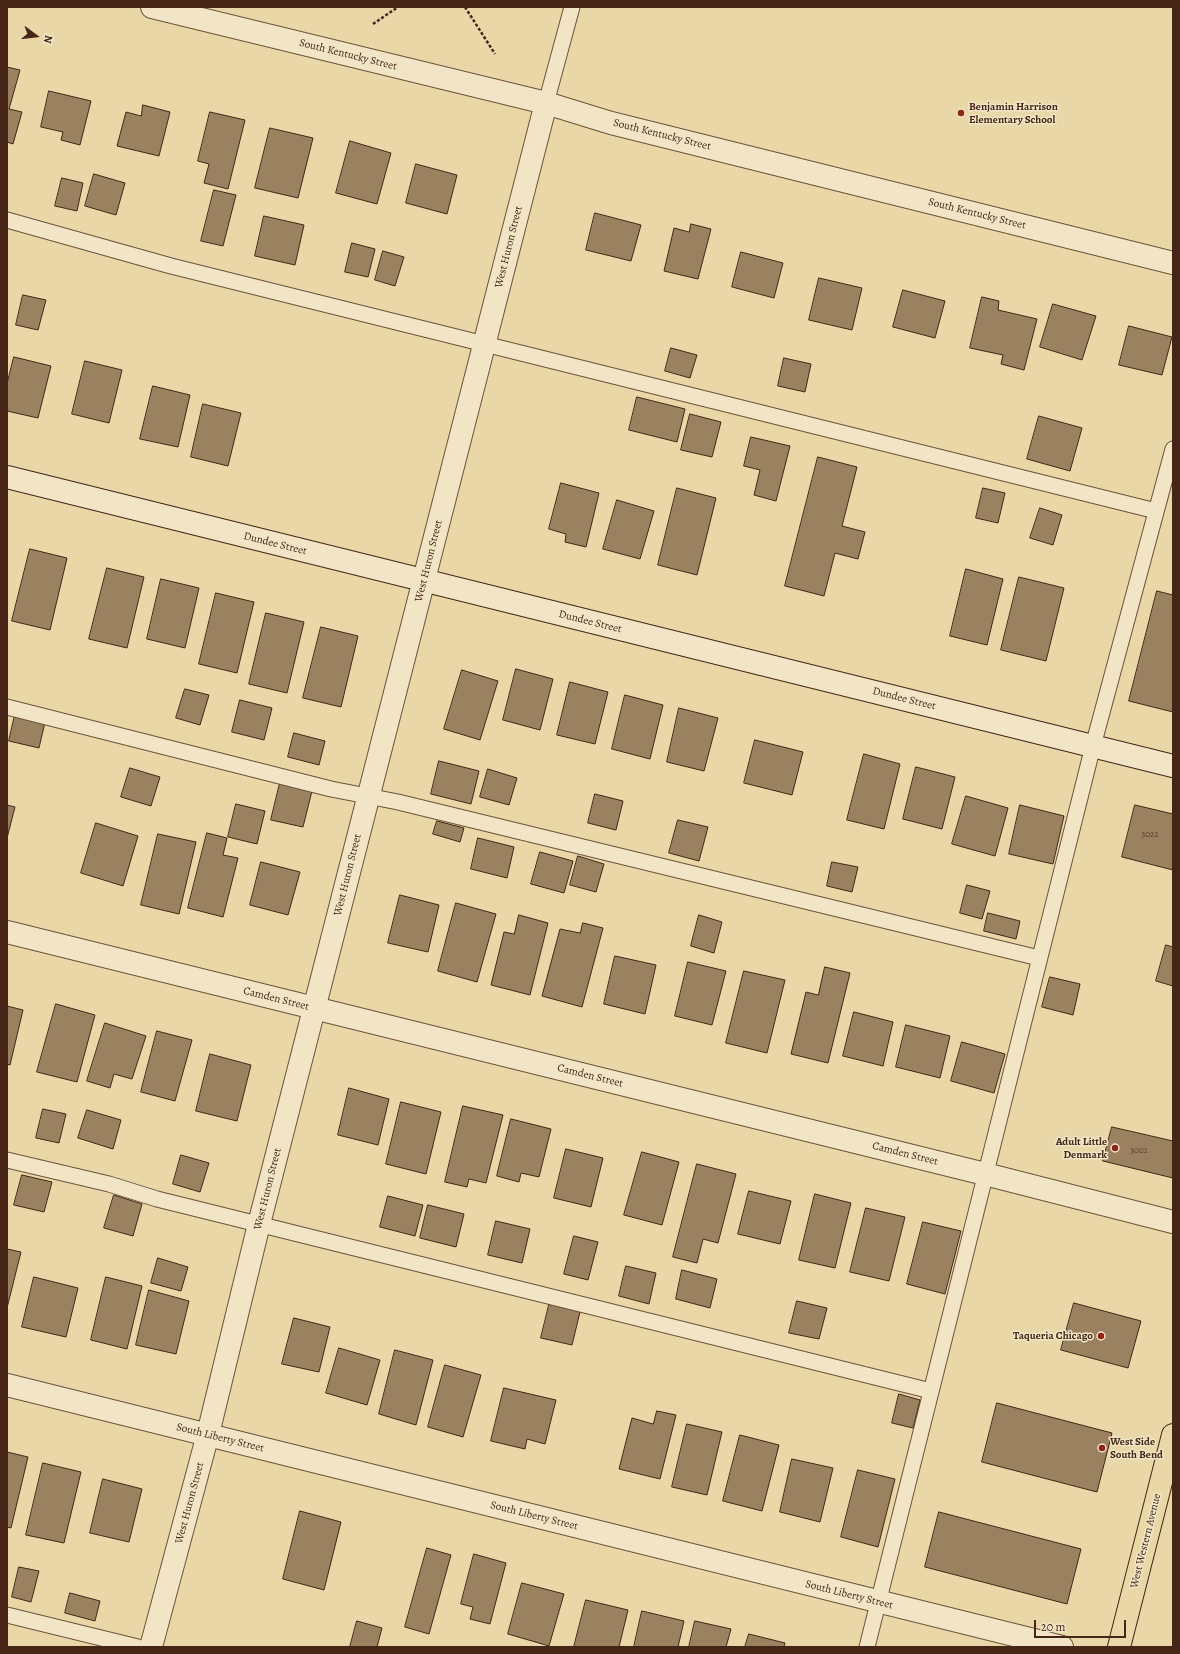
<!DOCTYPE html>
<style>
body{margin:0}
#map{position:relative;width:1180px;height:1654px;overflow:hidden;background:#e9d7a7;font-family:Alegreya,serif}
canvas{display:block}
.frame{position:absolute;inset:0;border:8px solid #442516;pointer-events:none}
.north{position:absolute;left:16px;top:16px;width:40px;height:40px;-webkit-text-stroke:3px #f1e5c6;paint-order:stroke;rotate:105deg;font-size:11px;font-weight:700;line-height:16px;text-align:center;color:#442516}
.north::after{content:'';display:block;margin:auto;width:14px;height:18px;background:#442516;clip-path:polygon(50% 0,100% 100%,50% 72%,0 100%)}
.scale{position:absolute;left:1034px;top:1620px;width:92px;height:18px;box-sizing:border-box;border:2px solid #442516;border-top:0;padding-left:5px;font-size:12px;line-height:14px;white-space:nowrap;color:#442516;-webkit-text-stroke:3px #f1e5c6;paint-order:stroke}
</style>
<div id="map">
<canvas width="1180" height="1654"></canvas>
<div class="frame"></div>
<div class="north">N</div>
<div class="scale">20 m</div>
</div>
<script>
const c = document.querySelector('canvas').getContext('2d');
c.lineJoin = 'round';
function paint(path, color) { c.fillStyle = color; c.fill(path, 'evenodd'); }
function stroke(path, color, width, dash) { c.strokeStyle = color; c.lineWidth = width; c.lineCap = dash ? 'butt' : 'round'; c.setLineDash(dash || []); c.stroke(path); }
function write(font, color, halo, rows, align = 'center') {
  c.font = font + ' Alegreya,serif'; c.lineWidth = 3; c.setLineDash([]); c.textBaseline = 'middle'; c.strokeStyle = halo; c.fillStyle = color; for (const [text, x, y, turn = 0] of rows) {
    c.save(); c.translate(x, y); c.rotate((+turn || 0) * Math.PI / 180); c.textAlign = isNaN(turn) ? turn : align; if (halo) c.strokeText(text, 0, 0); c.fillText(text, 0, 0); c.restore();
  }
}
const building = new Path2D(`
 M7,67L20,70L9,109L22,112L13,144L7,142Z
 M49,91L91,101L80,145L61,140L63,132L41,127Z
 M143,105L170,112L159,156L117,146L126,112L141,116Z
 M210,112L245,120L228,189L204,183L209,164L198,161Z
 M270,128L313,138L298,198L255,188Z
 M350,141L391,153L377,204L336,193Z
 M416,164L457,175L447,214L406,203Z
 M94,174L125,183L116,215L85,206Z
 M62,178L83,183L77,211L55,206Z
 M214,190L236,195L223,246L201,241Z
 M595,213L641,225L631,261L586,250Z
 M264,216L304,225L295,265L255,256Z
 M691,224L711,229L698,279L664,271L674,228L689,232Z
 M352,243L375,249L368,277L345,272Z
 M383,251L404,257L395,286L375,280Z
 M741,252L783,263L774,298L732,287Z
 M819,278L862,288L852,330L809,320Z
 M903,290L945,301L935,338L893,327Z
 M23,295L46,300L38,330L16,325Z
 M982,297L999,301L998,310L1037,319L1024,370L1001,364L1003,355L970,348Z
 M1053,304L1096,316L1082,360L1040,347Z
 M1129,326L1172,337L1162,375L1119,365Z
 M671,348L697,355L690,378L665,371Z
 M14,357L51,366L38,418L7,411V384Z
 M784,358L811,364L805,392L778,386Z
 M85,361L122,370L109,423L72,414Z
 M153,386L190,395L178,447L140,439Z
 M637,397L685,409L677,442L629,430Z
 M203,404L241,413L228,466L191,457Z
 M690,414L721,422L712,457L681,450Z
 M1039,416L1082,428L1070,471L1027,459Z
 M751,437L790,446L776,501L754,495L760,470L744,466Z
 M818,457L857,467L842,526L865,532L858,559L835,553L824,596L785,586Z
 M561,483L599,493L586,547L565,542L566,534L549,529Z
 M677,488L716,498L697,575L658,565Z
 M983,488L1005,493L998,523L976,518Z
 M617,500L654,511L640,559L603,549Z
 M1040,508L1062,515L1053,545L1030,538Z
 M30,549L67,558L50,630L12,621Z
 M107,568L144,577L127,648L89,639Z
 M966,569L1003,579L987,645L950,636Z
 M1019,577L1064,588L1046,661L1001,650Z
 M161,579L199,588L185,648L147,639Z
 M1157,591L1173,595V712L1129,701Z
 M216,593L254,602L237,673L199,664Z
 M266,613L304,622L287,693L249,684Z
 M321,627L358,636L341,707L303,698Z
 M516,669L553,679L540,730L503,720Z
 M462,670L498,681L480,740L444,729Z
 M570,682L608,692L595,744L557,735Z
 M185,689L209,695L200,725L176,718Z
 M625,695L663,705L650,759L612,749Z
 M240,700L272,708L264,740L232,732Z
 M679,708L718,718L704,771L667,762Z
 M15,715L45,722L39,748L9,741Z
 M294,733L325,741L319,765L288,757Z
 M755,740L803,752L792,795L744,783Z
 M864,754L900,764L884,829L847,820Z
 M439,761L479,771L471,804L431,794Z
 M916,767L955,777L942,829L903,819Z
 M130,768L160,777L151,806L121,797Z
 M488,769L517,778L509,805L480,797Z
 M280,783L312,791L303,827L271,820Z
 M595,794L623,801L616,830L588,823Z
 M966,796L1008,808L995,856L952,844Z
 M236,804L265,811L257,844L228,837Z
 M7,805L15,807L7,838Z
 M1020,805L1064,816L1053,864L1009,854Z
 M1135,805L1173,814V870L1122,857Z
 M678,820L708,827L699,861L669,853Z
 M437,821L464,828L460,842L433,834Z
 M96,823L138,836L123,886L81,873Z
 M207,833L227,838L223,855L238,858L223,917L188,908Z
 M158,834L196,842L179,914L141,905Z
 M478,838L514,847L507,878L471,869Z
 M540,852L573,861L564,893L531,884Z
 M578,856L604,864L596,892L570,885Z
 M261,862L300,872L288,915L250,905Z
 M832,862L858,867L852,892L827,886Z
 M967,885L990,891L982,919L960,913Z
 M400,895L439,905L428,952L388,943Z
 M456,903L496,914L477,982L438,971Z
 M988,913L1020,921L1016,939L984,931Z
 M519,915L548,923L530,995L491,985L504,932L514,934Z
 M699,915L722,922L714,953L691,946Z
 M583,923L603,928L582,1007L542,996L560,929L580,933Z
 M1166,945L1173,947V986L1156,981Z
 M615,956L656,965L645,1014L604,1004Z
 M688,962L726,971L712,1025L675,1016Z
 M825,967L850,973L828,1063L791,1054L806,992L818,995Z
 M744,971L785,980L767,1053L726,1043Z
 M1050,977L1080,984L1073,1015L1042,1007Z
 M56,1004L95,1015L77,1082L37,1072Z
 M7,1006L23,1010L10,1065L7,1064Z
 M854,1012L893,1022L883,1066L843,1056Z
 M105,1023L146,1036L132,1079L114,1074L110,1088L87,1081Z
 M906,1025L950,1036L940,1078L896,1067Z
 M157,1031L192,1040L175,1101L141,1092Z
 M962,1042L1005,1054L994,1093L951,1081Z
 M210,1054L251,1065L237,1121L196,1111Z
 M349,1088L389,1099L378,1145L338,1135Z
 M401,1102L441,1112L426,1174L386,1164Z
 M463,1106L503,1115L486,1183L469,1179L467,1187L445,1182Z
 M43,1109L66,1114L59,1143L36,1138Z
 M87,1110L121,1120L113,1149L78,1138Z
 M511,1119L551,1129L539,1177L521,1173L519,1182L497,1176Z
 M1112,1127L1173,1141V1178L1103,1161Z
 M566,1149L603,1158L591,1207L554,1198Z
 M642,1152L679,1162L662,1225L624,1215Z
 M181,1155L209,1163L200,1192L173,1184Z
 M697,1164L736,1174L718,1243L703,1239L697,1263L673,1257Z
 M22,1175L52,1182L44,1212L14,1205Z
 M749,1191L791,1201L780,1244L738,1234Z
 M815,1194L851,1203L835,1268L799,1260Z
 M114,1195L142,1204L133,1236L104,1228Z
 M388,1196L423,1205L415,1236L380,1227Z
 M428,1205L464,1214L456,1247L420,1238Z
 M866,1208L905,1217L889,1281L850,1272Z
 M496,1221L530,1229L522,1263L488,1255Z
 M923,1222L961,1231L945,1294L907,1284Z
 M574,1236L598,1242L588,1280L564,1274Z
 M7,1249L21,1252L7,1308Z
 M158,1258L188,1267L181,1291L151,1283Z
 M626,1266L656,1273L649,1304L619,1296Z
 M682,1270L717,1279L710,1308L676,1299Z
 M34,1277L78,1288L66,1337L22,1327Z
 M106,1277L142,1286L127,1349L91,1340Z
 M149,1290L189,1301L176,1354L136,1345Z
 M550,1301L581,1308L572,1345L541,1338Z
 M797,1301L827,1308L819,1339L789,1333Z
 M1074,1303L1141,1321L1128,1368L1061,1350Z
 M294,1318L330,1327L319,1372L282,1364Z
 M339,1348L380,1360L367,1405L326,1393Z
 M395,1350L433,1360L416,1425L379,1414Z
 M445,1365L481,1375L463,1437L428,1427Z
 M504,1388L556,1400L545,1444L527,1439L525,1449L491,1441Z
 M899,1394L920,1400L913,1428L892,1423Z
 M997,1403L1112,1433L1097,1492L982,1462Z
 M657,1411L676,1415L660,1479L619,1469L632,1418L653,1424Z
 M687,1424L722,1432L707,1495L672,1487Z
 M740,1435L779,1445L762,1511L723,1501Z
 M7,1452L28,1457L11,1528L7,1527Z
 M792,1459L833,1468L820,1522L780,1512Z
 M43,1463L81,1472L64,1543L26,1535Z
 M858,1470L895,1479L878,1547L841,1537Z
 M103,1479L142,1489L129,1542L90,1533Z
 M300,1511L341,1522L324,1590L283,1579Z
 M939,1512L1081,1549L1067,1604L925,1567Z
 M427,1548L451,1555L429,1634L405,1627Z
 M474,1554L506,1563L490,1624L470,1619L473,1607L461,1604Z
 M19,1567L39,1571L31,1602L12,1597Z
 M522,1583L564,1594L549,1646L508,1634Z
 M70,1593L100,1601L95,1621L65,1613Z
 M586,1600L628,1610L619,1647H574Z
 M642,1611L684,1621L678,1647H634Z
 M357,1621L382,1628L377,1647H350Z
 M695,1621L731,1629L726,1647H689Z
 M749,1634L785,1643L784,1647H745Z`);
paint(building, '#9a8261');
stroke(building, '#442516', 1);
const lane = new Path2D(`
 M546,103L572,7
 M7,220L171,266L1156,511
 M7,707L331,789L398,802L1039,958
 M7,1160L109,1184L157,1199L931,1391
 M7,1615L138,1647
 M867,1647L1093,746L1173,449`);
const street = new Path2D(`
 M152,7L546,103L611,123L1173,263
 M7,932L985,1174L1173,1222
 M7,1385L1062,1647
 M151,1647L208,1434L259,1224L546,103`);
const secondary = new Path2D(`
 M7,477L1173,766`);
const primary = new Path2D(`
 M1119,1647L1173,1435`);
stroke(lane, '#6d523a', 17);
stroke(street, '#6d523a', 24);
stroke(secondary, '#442516', 24);
stroke(primary, '#442516', 24);
stroke(new Path2D(`
 M465,7L495,54
 M373,24L398,7`), '#442516', 2.5, [3, 2]);
stroke(lane, '#f1e5c6', 15);
stroke(street, '#f1e5c6', 22);
stroke(secondary, '#f1e5c6', 22);
stroke(primary, '#e9d7a7', 22);
for (const [x, y, r, color] of [
 [961,113,4,"#8f2418"],
 [1115,1148,4,"#8f2418"],
 [1101,1336,4,"#8f2418"],
 [1102,1448,4,"#8f2418"]
]) { const dot = new Path2D(); dot.arc(x, y, r, 0, 2 * Math.PI); c.fillStyle = color; c.fill(dot); stroke(dot, '#f1e5c6', 1.5); }
write('9px', '#5a3c29', null, [
 ["3022",1150,835],
 ["3002",1139,1151]
]);
write('11px', '#442516', '#f1e5c6', [
 ["South Kentucky Street",348,55,14],
 ["South Kentucky Street",662,135,14],
 ["South Kentucky Street",977,214,14],
 ["West Huron Street",509,247,-76],
 ["Dundee Street",275,544,14],
 ["West Huron Street",429,561,-76],
 ["Dundee Street",590,622,14],
 ["Dundee Street",904,699,14],
 ["West Huron Street",348,875,-76],
 ["Camden Street",276,999,14],
 ["Camden Street",590,1076,14],
 ["Camden Street",905,1154,14],
 ["West Huron Street",268,1189,-76],
 ["South Liberty Street",220,1438,14],
 ["West Huron Street",190,1503,-75],
 ["South Liberty Street",534,1516,14],
 ["West Western Avenue",1146,1541,-76],
 ["South Liberty Street",849,1595,14]
]);
write('bold 11px', '#442516', '#f1e5c6', [
 ["Benjamin Harrison",969,107],
 ["Elementary School",969,120],
 ["Adult Little",1107,1142,"right"],
 ["Denmark",1107,1155,"right"],
 ["Taqueria Chicago",1093,1336,"right"],
 ["West Side",1110,1442],
 ["South Bend",1110,1455]
], 'left');
</script>
